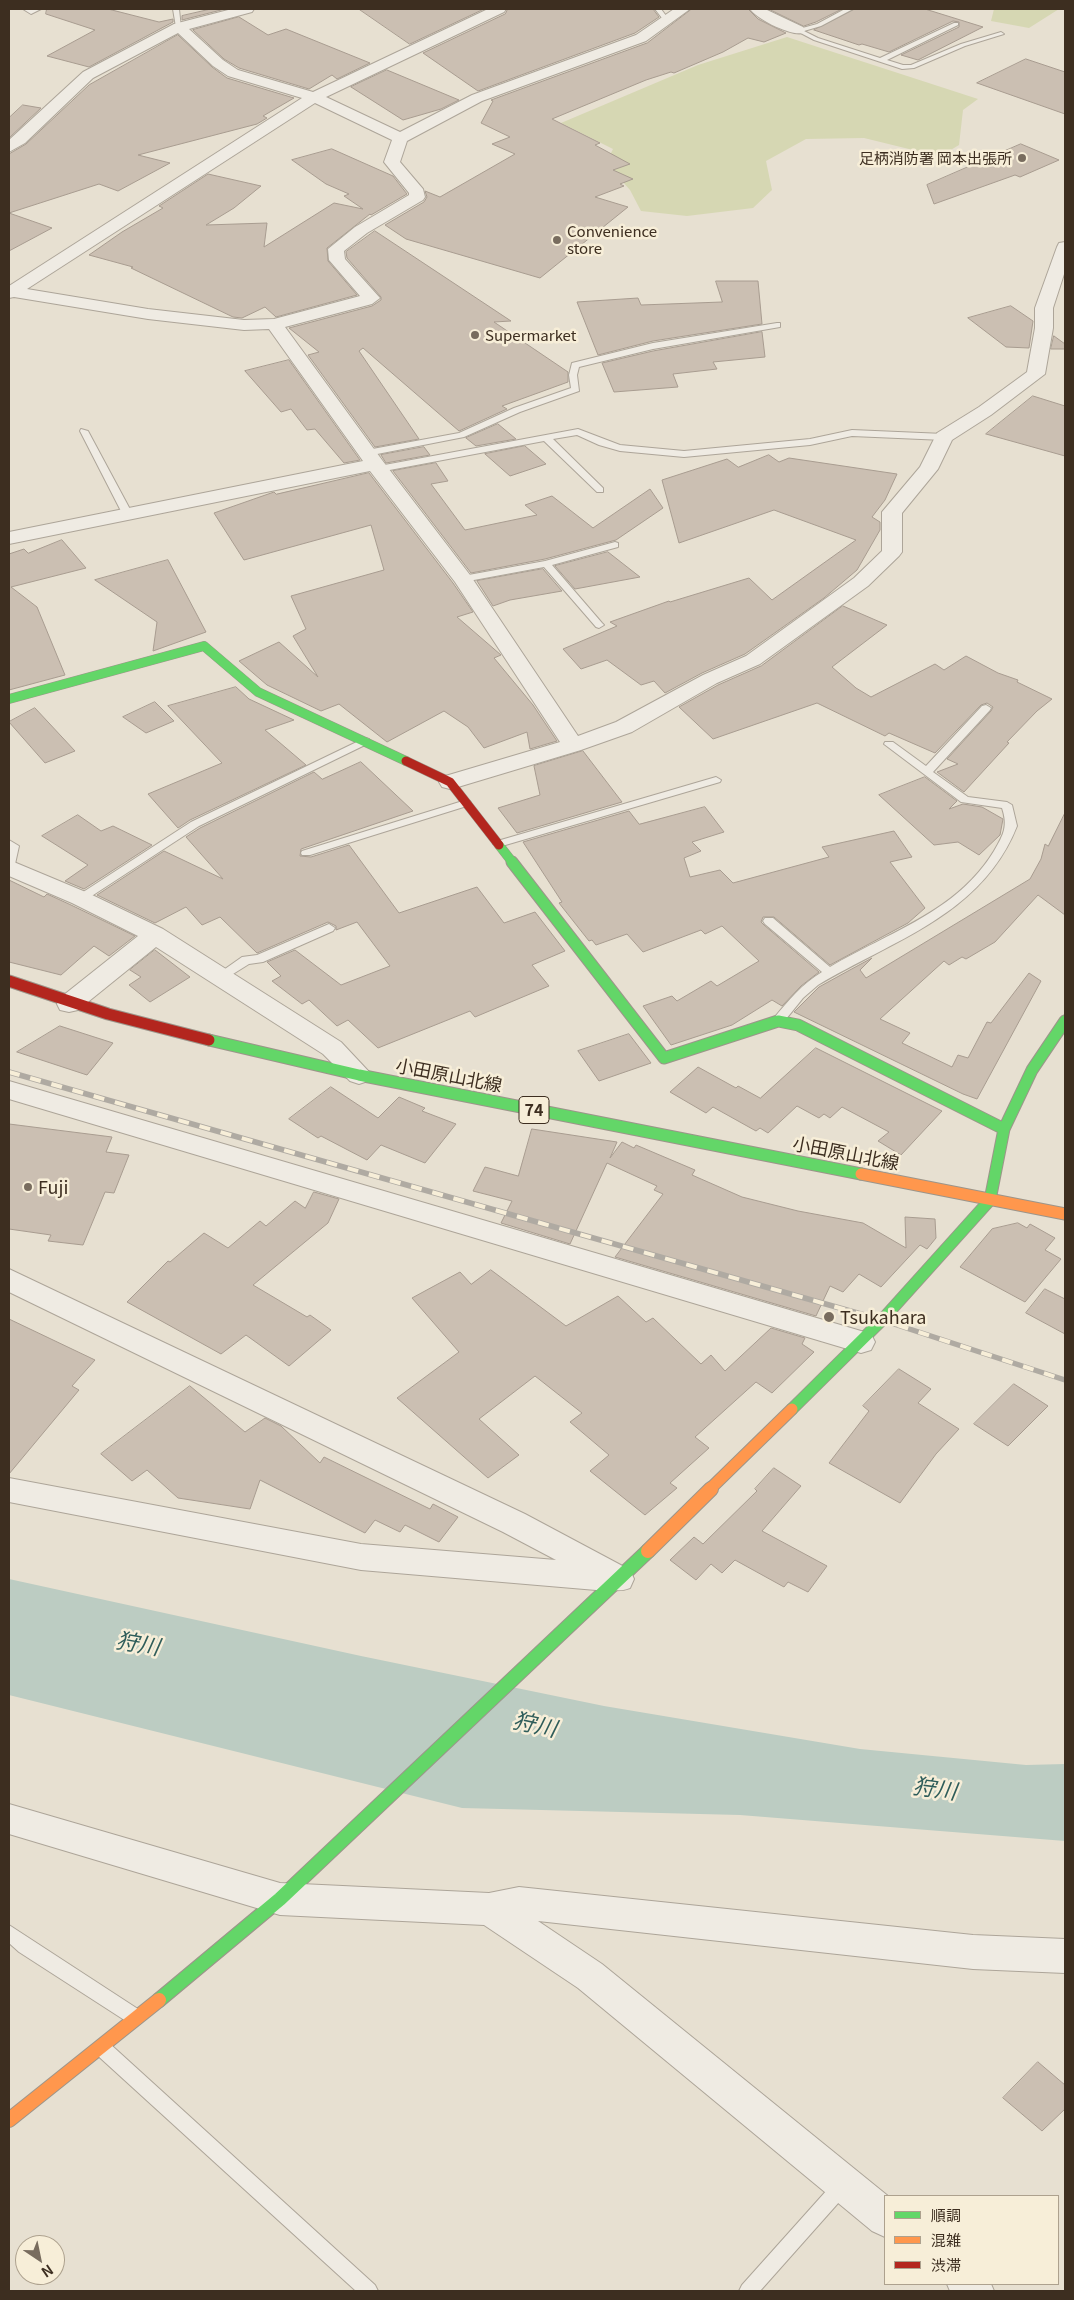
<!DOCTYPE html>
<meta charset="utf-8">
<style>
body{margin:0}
#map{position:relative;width:1074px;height:2300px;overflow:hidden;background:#e7e0d1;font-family:Georgia,"Noto Sans JP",serif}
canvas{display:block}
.frame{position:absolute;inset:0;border:10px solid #3d2e20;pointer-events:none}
.legend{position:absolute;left:884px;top:2195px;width:175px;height:90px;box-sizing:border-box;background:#f7eed8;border:1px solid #ada18e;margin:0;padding:6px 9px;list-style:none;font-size:15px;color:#3d2e20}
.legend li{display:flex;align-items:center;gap:10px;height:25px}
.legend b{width:25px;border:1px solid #ada18e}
.north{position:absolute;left:15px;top:2235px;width:50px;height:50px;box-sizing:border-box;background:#f7eed8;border:1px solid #ada18e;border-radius:50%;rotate:146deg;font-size:14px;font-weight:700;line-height:20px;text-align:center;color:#3d2e20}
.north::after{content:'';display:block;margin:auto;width:18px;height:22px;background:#786c5e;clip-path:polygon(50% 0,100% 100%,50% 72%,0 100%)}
</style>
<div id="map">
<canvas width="1074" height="2300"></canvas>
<div class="frame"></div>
<ul class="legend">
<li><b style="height:6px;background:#63d668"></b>順調</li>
<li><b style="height:6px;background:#ff974d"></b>混雑</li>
<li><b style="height:6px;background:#b3261e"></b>渋滞</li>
</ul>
<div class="north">N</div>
</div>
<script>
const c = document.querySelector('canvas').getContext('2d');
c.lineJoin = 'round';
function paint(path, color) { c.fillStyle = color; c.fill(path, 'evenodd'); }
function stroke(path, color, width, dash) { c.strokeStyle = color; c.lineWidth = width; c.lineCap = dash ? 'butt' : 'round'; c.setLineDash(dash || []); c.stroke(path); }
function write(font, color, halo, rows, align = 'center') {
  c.font = font + ' Georgia,"Noto Sans JP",serif'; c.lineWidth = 5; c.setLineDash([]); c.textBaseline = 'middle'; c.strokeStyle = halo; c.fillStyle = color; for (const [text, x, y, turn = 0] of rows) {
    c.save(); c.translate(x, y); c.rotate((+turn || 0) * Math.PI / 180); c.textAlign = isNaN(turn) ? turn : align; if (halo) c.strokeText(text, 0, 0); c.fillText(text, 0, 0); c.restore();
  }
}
paint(new Path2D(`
 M994,9H1059L1029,28L991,21Z
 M787,37L978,99L963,110L959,145L944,154L913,150L864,138L806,139L766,161L772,190L753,208L687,216L641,211L630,190L606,163L613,149L561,123L698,65Z`), '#d6d7b3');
paint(new Path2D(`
 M9,1579L361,1656L604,1706L860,1749L1026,1765L1065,1764V1841L740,1815L462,1808L9,1695Z`), '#bcccc2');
const building = new Path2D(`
 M47,9H108L159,22L173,19V22L89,67L47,56L95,30L46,14Z
 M211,9H225L182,20V16Z
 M359,9H484L410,44Z
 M508,9H653L659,17L635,33L478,91L423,53L505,14Z
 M692,9H748L758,19L786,33L764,42L748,38L723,52L674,73L671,72L646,80L552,119L600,143L595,145L630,164L613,170L633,179L620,184L624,186L595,197L628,207L540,278L406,239L385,225L424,202L427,197L425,191L440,197L515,154L492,144L510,137L481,123L493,101L491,100L647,43Z
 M769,9H842L816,22L804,26Z
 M855,9H925L983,27L918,60L901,55L959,27V22L953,21L889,52L862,44L859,45L814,30Z
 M239,17L268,35L286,29L370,63L337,79L332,75L309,89L239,68L224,59L193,30Z
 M178,35L212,67L227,78L294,98L263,116L267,118L257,124L138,155L170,163L118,191L99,184L9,213V154L26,144L89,85Z
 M1026,59L1065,72V114L977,83Z
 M387,70L459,100L441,109L403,120L351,87Z
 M23,105L41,108L9,138V118Z
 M1021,144L1059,160L1020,177L1015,175L934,204L927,185Z
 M332,149L393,176L407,194L371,215L370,214L327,248L328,261L357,295L276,317L265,307L242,318L233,317L131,268L133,267L89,255L122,232L163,208L159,206L208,174L261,186L234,208L206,225L267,223L264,247L334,203L363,209L344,196L349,194L326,184L292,160Z
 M9,213L52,228L9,251Z
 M375,231L511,321L494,322L568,372V382L502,406L507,409L459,431L363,348L359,351L419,439L375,447L308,355L319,352L289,328L372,306L381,300V297L347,258L346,252Z
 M716,281H758L762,324L653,341L598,355L577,302L638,298L641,305L722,302Z
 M1011,306L1033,321L1029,348L1006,347L968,318Z
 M762,332L765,357L713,362L717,369L673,374L678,387L614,392L602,363L653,351Z
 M1054,336L1065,344V349H1051Z
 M289,360L360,460L344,463L315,429L307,430L291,409L281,412L245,371Z
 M1033,396L1065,406V456L986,434Z
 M498,424L516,439L476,446L466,438Z
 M525,446L546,464L510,476L485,454Z
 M424,447L430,455L386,463L381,455Z
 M769,455L779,462L789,458L897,474L885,500L872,517L880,522V530L857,570L824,598L745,654L702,673L665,693L654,681L641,685L607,660L581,669L563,649L617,626L610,622L669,601L670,602L749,578L772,600L856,540L774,510L679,543L662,480L727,459L738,467Z
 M436,463L448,481L431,484L465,530L537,515L525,505L552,496L593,528L650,489L663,508L616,540L545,559L471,573L393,471Z
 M369,473L453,583L473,612L457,617L501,655L494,658L533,705L557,741L530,749L527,732L484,748L468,727L444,711L387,742L339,704L321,711L267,685L239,661L279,642L318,677L293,636L306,629L291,596L384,570L371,525L244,560L214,513L274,492L276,494Z
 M62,540L86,568L11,587L37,607L65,675L9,690V554L24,549L28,553Z
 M608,552L640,577L575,589L555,566Z
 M168,560L206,632L153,651L157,622L95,580Z
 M543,569L562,591L510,600L493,606L477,581Z
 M843,606L887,625L832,667L856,688L871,697L935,664L944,670L966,656L998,673L1018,680L1017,682L1052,699L1037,711L1007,742L1009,743L964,792L937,772L958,764L947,759L991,711L993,707L987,703L981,705L935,753L889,733L885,736L817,703L713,739L679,707L718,685L761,666Z
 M236,687L249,699L294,720L265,730L306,765L190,820L178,828L148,794L222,763L168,706Z
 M155,702L174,721L146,733L123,717Z
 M35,708L75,751L45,763L9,722Z
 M583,751L622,802L517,833L498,808L540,795L534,766Z
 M361,762L413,811L301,849L300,856L311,857L349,845L399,913L477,887L504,923L535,912L565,951L532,965L549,986L475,1017L470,1011L378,1048L348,1020L337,1026L309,1000L302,1004L272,981L281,976L267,962L295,950L341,985L390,966L357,922L336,930V926L328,922L257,953L220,917L202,925L186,907L155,923L97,895L164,851L223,879L186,837L200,828L314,772L322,779Z
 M925,777L957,801L949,809L963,804L982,807L1003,819L1000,835L979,855L958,842L934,845L879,795Z
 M705,807L724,832L692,842L701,851L684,858L690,877L720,870L733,883L829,857L822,847L894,831L912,857L890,862L925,908L908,923L830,965L774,917H763L761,922L764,925L819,972L801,986L782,1006L772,1000L732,1025L671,1045L643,1006L672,996L677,1001L711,981L717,986L759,961L722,926L705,934L701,930L643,952L627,934L596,945L592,940L589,941L559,903L562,902L523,842L629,811L639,824Z
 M1065,813V915L1038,895L995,942L966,959L962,957L949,965L944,961L880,1019L910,1033L902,1043L952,1067L958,1055L968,1058L987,1022L991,1023L1029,973L1041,981L977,1099L963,1094L794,1012L819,987L848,971L872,958L860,970L866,978L1030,879L1041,859L1045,844L1048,846Z
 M78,815L101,831L113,826L152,845L84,889L65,881L88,865L42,836Z
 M9,880L44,897L47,894L71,905L135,936L109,956L94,946L61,975L9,962Z
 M155,950L190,977L150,1002L129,985L141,977L130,970Z
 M60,1026L113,1043L87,1075L17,1052Z
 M629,1034L651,1063L599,1081L578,1051Z
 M816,1048L942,1111L901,1155L878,1141L889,1132L842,1107L830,1118L824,1114L819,1118L797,1106L768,1133L760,1128L756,1131L713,1107L706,1113L670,1092L698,1067L736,1088L738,1086L760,1098Z
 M331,1087L378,1118L399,1097L425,1108L422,1111L456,1124L425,1163L381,1145L367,1160L321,1136L318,1138L289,1119Z
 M9,1124L112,1137L106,1152L129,1155L114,1193L105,1192L83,1245L48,1241L51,1235L9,1229Z
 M532,1129L617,1142L610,1158L622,1142L634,1148L636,1145L695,1170L692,1175L742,1197L798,1211L863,1223L906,1248L905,1217L935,1219L936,1238L927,1249L920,1245L881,1287L859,1274L843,1292L830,1286L816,1316L615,1257L663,1194L654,1190L657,1186L607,1163L570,1244L501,1223L512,1201L473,1191L485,1167L518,1176Z
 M314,1192L339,1199L328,1223L253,1285L307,1317L310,1315L331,1330L289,1366L246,1335L221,1354L127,1302L168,1261L170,1262L204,1233L228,1248L260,1221L266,1226L295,1201L305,1208Z
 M1018,1223L1027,1228L1030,1224L1055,1238L1045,1250L1061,1259L1025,1302L960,1267L992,1229Z
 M491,1270L566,1326L618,1296L646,1322L653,1318L701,1364L711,1355L725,1371L771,1328L805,1338L802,1344L814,1352L772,1393L756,1382L695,1437L709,1448L670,1483L677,1488L645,1515L590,1471L609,1455L570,1422L582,1413L535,1376L479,1419L519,1455L488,1478L397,1398L459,1352L412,1298L460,1272L471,1284Z
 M1045,1289L1065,1299V1334L1026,1313Z
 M9,1319L95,1360L72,1386L79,1390L9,1474Z
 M899,1369L931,1389L918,1403L959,1429L936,1454L900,1503L829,1463L869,1411L863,1406Z
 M1014,1384L1048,1406L1008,1446L974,1424Z
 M190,1386L245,1432L265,1418L281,1426L320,1463L324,1457L430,1509L433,1504L458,1517L439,1542L405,1525L400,1532L375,1520L365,1533L260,1480L250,1509L178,1498L147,1470L132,1481L101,1454Z
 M774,1468L801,1486L762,1531L827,1566L808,1592L788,1582L784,1587L735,1560L722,1573L711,1564L696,1580L670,1560L694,1537L703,1544L757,1491L755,1489Z
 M1038,2062L1065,2085V2109L1042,2131L1003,2098Z`);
paint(building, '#cbbfb2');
stroke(building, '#a89c90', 1);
const lane = new Path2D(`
 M23,9H41L31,14Z
 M173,9H179L181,28L176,27Z
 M655,9H661L670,21L669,22H665Z
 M845,9H853L821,26L804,31L818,38L880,58L954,23H958V25L887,60L903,65H911L961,44L1001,32L1004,34L965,46L914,68L902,69L814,40L795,30L817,24Z
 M777,323H780V327L653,349L579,367L577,375L579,391L520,412L464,437L367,456L363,453L367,450L459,433L514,408L571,388L569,375L572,363L653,343Z
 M81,429L88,431L132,513L130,515L127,516L122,513L80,431Z
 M578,429L620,445L684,451L810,439L852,430L944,434L948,437L944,440L852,436L810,445L684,457L620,451L599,445L577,435L553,439L603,488V492H597L544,441L379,472L374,469L379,466Z
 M615,542L618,543V547L552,565L602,623L604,625L599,628L596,627L544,567L463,582L458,579L463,576L545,561Z
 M986,705L991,708L990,710L933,772L968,797L1007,802L1012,805L1017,826C982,915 893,940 818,985L803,998L782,1024H774L772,1021L774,1018C789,1000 802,984 822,972L765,924L763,921L765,918H773L830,967C889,932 957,912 994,851C1004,834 1008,826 1002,808L961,802L884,744L885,742H893L926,766L982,706Z
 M365,738L369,739V743L199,826L84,901H76L74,898L191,822Z
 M716,777L721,780L720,782L502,846L498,847L493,844L494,842Z
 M466,800L470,801L471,803L470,805L310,855H302L301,853L302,851Z
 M9,840L19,846L15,864L9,868Z
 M329,924L335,928L333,931L263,962L249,964L225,979L221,980L215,976L242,957L257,955Z
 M9,1925L141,2011L143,2017L141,2023L135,2025L129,2023L19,1952L9,1943Z
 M103,2040L109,2043L375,2285L378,2291H356L97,2055L94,2049L97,2043Z
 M842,2177L848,2180L851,2186L848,2192L760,2291H739L742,2285L836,2180Z`);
const street = new Path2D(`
 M232,9H254L252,12L189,29L223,60L238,70L313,92L488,9H506L504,12L326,97L400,132L472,95L636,35L674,9H690L646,41L482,101L407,141L400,162L423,189L425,197L423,200L367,233L344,251L345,259L380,298L372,304L285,327L382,460L470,575L578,736L616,722L703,675L746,656L854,578L882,551V512L920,467L937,433L979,407L1027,372L1035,328V308L1057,247L1059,243L1065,242V271L1053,308V328L1045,374L991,415L952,440L938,469L902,513V552L899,556L868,586L760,664L717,683L632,732L581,750L458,787L450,789L442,787L439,782L442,777L560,742L455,582L370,471L9,544V532L363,461L269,329L244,330L148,319L14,297L9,298V286L302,98L228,76L213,66L178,33L93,78L25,143L9,152V140L83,72L174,24ZM315,103L392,140L384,162L409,193V195L355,227L328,249L329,260L360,296L274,319L244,320L148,309L27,289Z
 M750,9H765L803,27L805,30L803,33C790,36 757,19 750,9Z
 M9,860L88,893L163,929L341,1042L372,1075L368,1081L359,1084L350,1081L323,1054L156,947L78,1010L69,1012L60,1010L57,1004L60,998L138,936L72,903L9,876Z
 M9,1081L861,1331L871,1334L875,1342L871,1350L861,1353L9,1099Z
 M9,1269L525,1514L630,1570L634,1579L630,1588C620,1592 615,1589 608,1591L361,1570L9,1502V1478L361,1544L556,1560L503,1532L9,1292Z
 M9,1804L280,1883L489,1893L519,1887L973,1935L1065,1939V1973L973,1969L538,1921L602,1964L888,2196H885V2237L872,2231L578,1988L484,1925L280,1915L9,1834Z
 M947,2284H991L994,2291H950Z`);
const fastFar2 = new Path2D(`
 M9,699L204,646L258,692L406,761
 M499,845L513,863`);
const fastFar1 = new Path2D(`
 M512,862L664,1058L778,1021L798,1025L1004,1129
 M209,1040L359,1075L861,1174
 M792,1409L882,1320L990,1200L1004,1129L1032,1070L1065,1021`);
const fast = new Path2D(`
 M159,2000L280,1899L648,1551`);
const slowFar1 = new Path2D(`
 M861,1174L1065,1214
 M709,1490L792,1409`);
const slow = new Path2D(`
 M648,1551L711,1489
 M9,2120L159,2000`);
const jamFar1 = new Path2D(`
 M406,761L450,782L499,845`);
const jam = new Path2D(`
 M9,981L108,1014L209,1040`);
stroke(lane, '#ada599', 2);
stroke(street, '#ada599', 2);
stroke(fastFar2, '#9c958a', 10);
stroke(fastFar1, '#9c958a', 13);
stroke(fast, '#9c958a', 16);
stroke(slowFar1, '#9c958a', 13);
stroke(slow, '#9c958a', 16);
stroke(jamFar1, '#9c958a', 10);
stroke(jam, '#9c958a', 13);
paint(lane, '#efebe3');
paint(street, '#efebe3');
stroke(fastFar2, '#63d668', 9);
stroke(fastFar1, '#63d668', 11);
stroke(fast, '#63d668', 14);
stroke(slowFar1, '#ff974d', 11);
stroke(slow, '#ff974d', 14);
stroke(jamFar1, '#b3261e', 9);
stroke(jam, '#b3261e', 11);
const rail = new Path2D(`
 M9,1072L882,1320L1065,1380`);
stroke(rail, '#afaaa2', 5.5);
stroke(rail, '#f7eed8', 4, [11]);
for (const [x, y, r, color] of [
 [1022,158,5,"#786c5e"],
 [557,240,5,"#786c5e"],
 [475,335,5,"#786c5e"],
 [28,1187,5,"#786c5e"],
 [829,1317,6,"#786c5e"]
]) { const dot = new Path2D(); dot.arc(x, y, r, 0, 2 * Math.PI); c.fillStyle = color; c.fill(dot); stroke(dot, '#f7eed8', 2); }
write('15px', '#3d2e20', '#f7eed8', [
 ["足柄消防署 岡本出張所",1012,158,"right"],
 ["Convenience",567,231],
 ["store",567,248],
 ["Supermarket",485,335]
], 'left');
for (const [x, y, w] of [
 [534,1110,30]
]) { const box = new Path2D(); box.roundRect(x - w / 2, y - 13.5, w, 27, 4); c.fillStyle = '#f7eed8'; c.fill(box); stroke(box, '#3d2e20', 1); }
write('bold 16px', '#3d2e20', null, [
 ["74",534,1110]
]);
write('18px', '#3d2e20', '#f7eed8', [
 ["小田原山北線",449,1075,11],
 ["小田原山北線",846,1153,11]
]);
write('18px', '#3d2e20', '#f7eed8', [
 ["Fuji",38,1187],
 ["Tsukahara",840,1317]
], 'left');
write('italic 22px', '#2f5d5a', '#f7eed8', [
 ["狩川",138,1643,10],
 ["狩川",535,1724,12],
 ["狩川",935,1788,8]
]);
</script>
